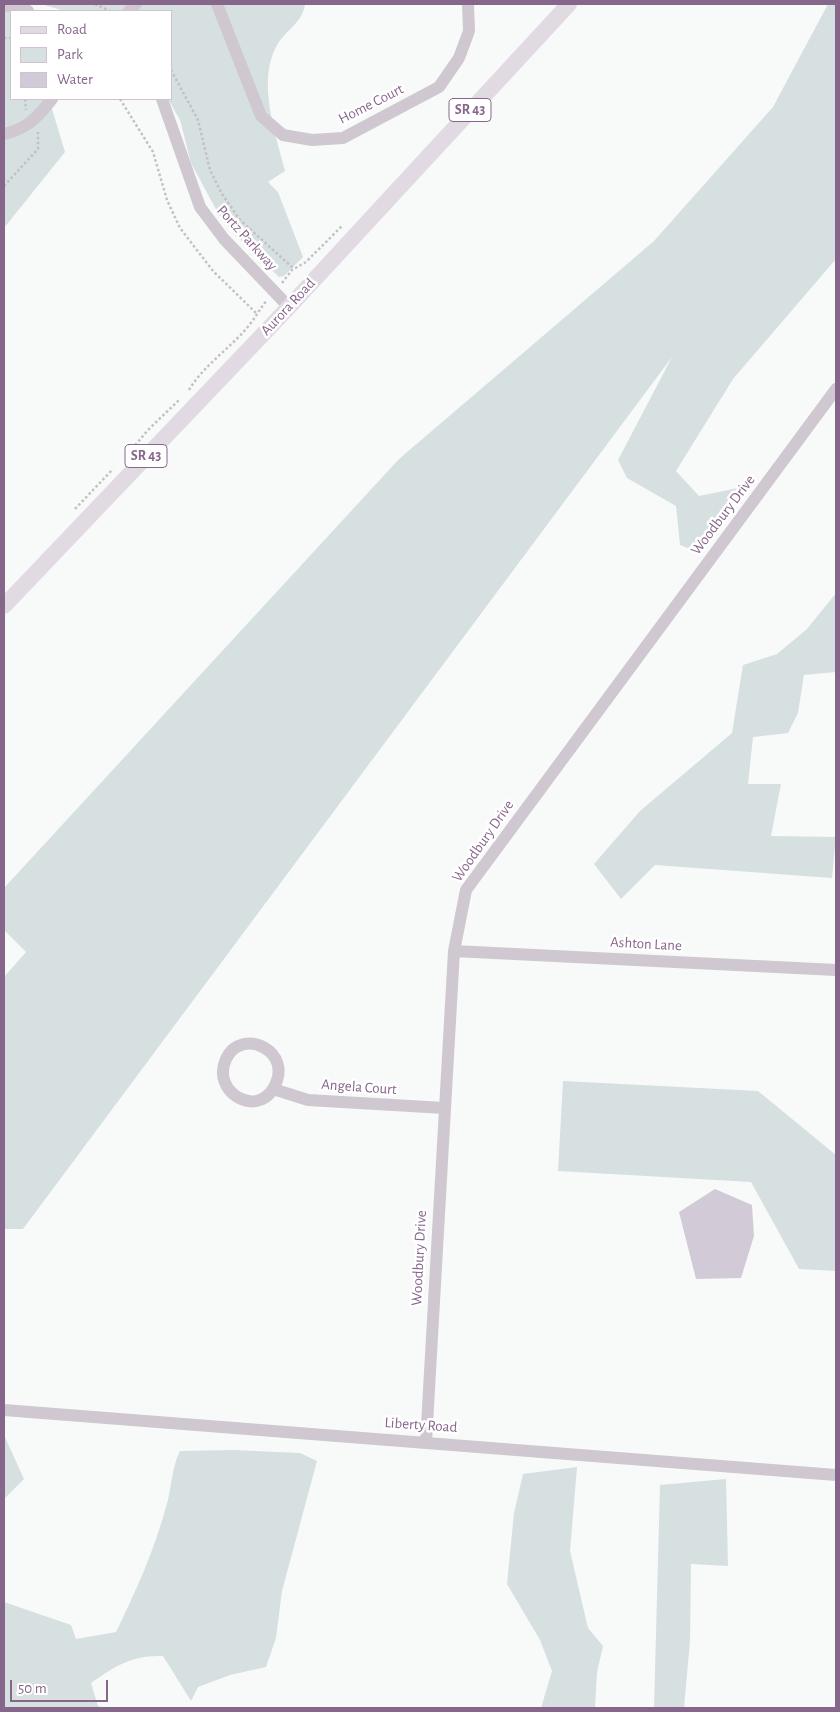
<!DOCTYPE html>
<style>
body{margin:0}
#map{position:relative;width:840px;height:1712px;overflow:hidden;background:#f8faf9;font-family:"Alegreya Sans",sans-serif}
canvas{display:block}
.frame{position:absolute;inset:0;border:5px solid #87668c;pointer-events:none}
.legend{position:absolute;left:10px;top:10px;width:162px;height:90px;box-sizing:border-box;background:#fff;border:1px solid #cfc2d1;margin:0;padding:6px 9px;list-style:none;font-size:15px;color:#87668c}
.legend li{display:flex;align-items:center;gap:10px;height:25px}
.legend b{width:25px;border:1px solid #cfc2d1}
.scale{position:absolute;left:10px;top:1680px;width:98px;height:22px;box-sizing:border-box;border:2px solid #87668c;border-top:0;padding-left:6px;font-size:15px;line-height:18px;white-space:nowrap;color:#87668c;-webkit-text-stroke:4px #fff;paint-order:stroke}
</style>
<div id="map">
<canvas width="840" height="1712"></canvas>
<div class="frame"></div>
<ul class="legend">
<li><b style="height:6px;background:#e2dae3"></b>Road</li>
<li><b style="height:14px;background:#d6e0e0"></b>Park</li>
<li><b style="height:14px;background:#d3cad7"></b>Water</li>
</ul>
<div class="scale">50 m</div>
</div>
<script>
const c = document.querySelector('canvas').getContext('2d');
c.lineJoin = 'round';
function paint(path, color) { c.fillStyle = color; c.fill(path, 'evenodd'); }
function stroke(path, color, width, dash) { c.strokeStyle = color; c.lineWidth = width; c.lineCap = dash ? 'butt' : 'round'; c.setLineDash(dash || []); c.stroke(path); }
function write(font, color, halo, rows, align = 'center') {
  c.font = font + ' "Alegreya Sans",sans-serif'; c.lineWidth = 5; c.setLineDash([]); c.textBaseline = 'middle'; c.strokeStyle = halo; c.fillStyle = color; for (const [text, x, y, turn = 0] of rows) {
    c.save(); c.translate(x, y); c.rotate((+turn || 0) * Math.PI / 180); c.textAlign = isNaN(turn) ? turn : align; if (halo) c.strokeText(text, 0, 0); c.fillText(text, 0, 0); c.restore();
  }
}
paint(new Path2D(`
 M4,4L11,11V99H49L65,152L4,228Z
 M41,4H305C303,23 284,31 276,47C257,83 276,135 285,171L268,182L278,192L303,257L284,276L279,277L233,233L219,215L191,163L180,120L168,99H171V11H65Z
 M828,4H836V259L733,379L676,471L699,496L738,488L695,551L680,545L676,506L627,478L618,460L672,357L23,1229H4V977L26,952L4,930V888L399,459L654,241L773,107Z
 M836,593V672L804,675L798,713L788,733L753,737L748,784H781L771,836L836,837L832,878L655,865L621,899L594,864L640,811L732,733L743,665L777,654L807,629Z
 M563,1081L758,1091L836,1155V1271L799,1269L751,1182L558,1171Z
 M4,1435L24,1479L4,1499Z
 M234,1450L300,1453L317,1461L282,1591L276,1638L266,1667L230,1675L198,1687L191,1701L163,1656C132,1655 115,1666 91,1683L98,1706L104,1708H4V1602L71,1625L76,1639L116,1632C136,1591 154,1551 166,1507C172,1488 171,1469 180,1451Z
 M577,1467L570,1551L588,1628L603,1646L597,1672L595,1708H541L552,1671L540,1640L507,1584L514,1513L523,1474Z
 M726,1479L728,1566L691,1564L690,1641L684,1708H654L660,1485Z`), '#d6e0e0');
paint(new Path2D(`
 M715,1189L752,1205L754,1236L741,1278L696,1279L679,1212Z`), '#d3cad7');
stroke(new Path2D(`
 M95,4L110,11
 M4,38H11
 M171,70L198,120L210,170L222,194L240,220L293,268
 M25,99L26,110
 M120,99L153,152L167,200L180,228L213,271L256,313
 M4,186L38,149V132
 M282,283L292,270L306,262L343,225
 M189,390C203,366 228,350 246,329C254,320 259,310 267,300
 M132,449L148,430L180,399
 M75,509L113,469`), '#c4bfc5', 2.5, [2.5, 2.5]);
stroke(new Path2D(`
 M217,4L261,116L283,135L312,140L343,138L439,87L459,58L469,31L468,4
 M4,6H14L28,11
 M129,11L136,4
 M162,99L200,207L224,239L289,307
 M4,134C27,129 38,117 52,99
 M454,951L836,970
 M273,1089C296,1051 241,1026 226,1059C211,1091 255,1118 273,1089L308,1100L444,1108
 M4,1410L836,1475
 M426,1442L454,951L466,890L836,389`), '#cfc8d0', 12);
stroke(new Path2D(`
 M4,606L289,307L569,4`), '#e2dae3', 16);
for (const [x, y, w] of [
 [470,110,42],
 [146,456,42]
]) { const box = new Path2D(); box.roundRect(x - w / 2, y - 11.5, w, 23, 4); c.fillStyle = '#fff'; c.fill(box); stroke(box, '#87668c', 1); }
write('bold 14px', '#87668c', null, [
 ["SR 43",470,110],
 ["SR 43",146,456]
]);
write('15px', '#87668c', '#fff', [
 ["Home Court",371,104,-27],
 ["Portz Parkway",247,238,48],
 ["Aurora Road",288,307,-47],
 ["Woodbury Drive",723,515,-53],
 ["Woodbury Drive",483,841,-55],
 ["Ashton Lane",646,944,3],
 ["Angela Court",359,1087,4],
 ["Woodbury Drive",419,1258,-87],
 ["Liberty Road",421,1425,4]
]);
</script>
